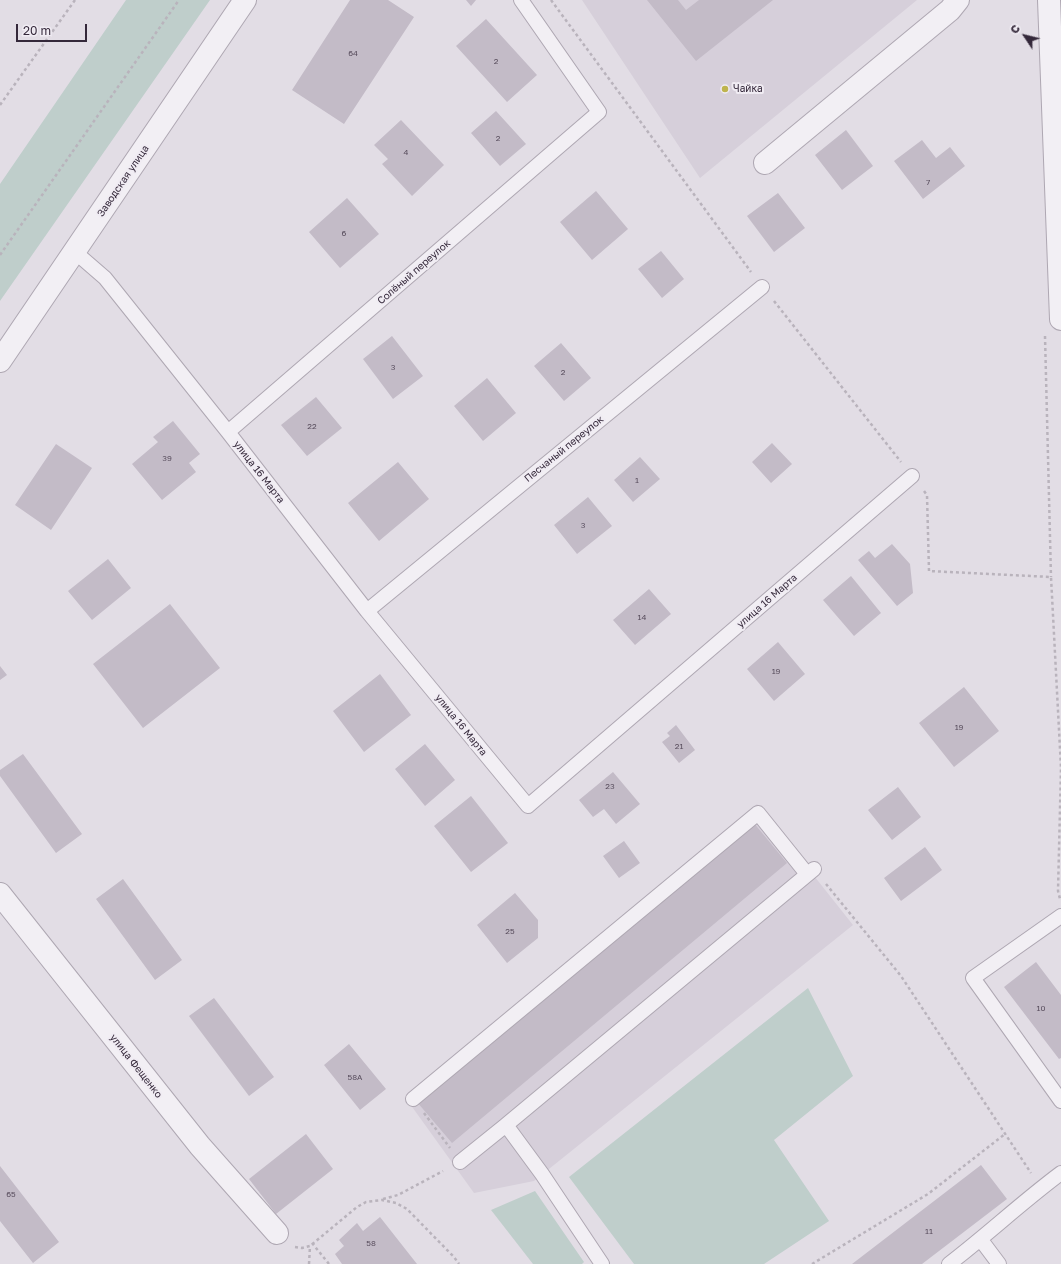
<!DOCTYPE html>
<meta charset="utf-8">
<style>
body{margin:0}
#map{position:relative;width:1061px;height:1264px;overflow:hidden;background:#e2dde5;font-family:"Golos Text",sans-serif}
canvas{display:block}
.north{position:absolute;left:1005px;top:16px;width:40px;height:40px;-webkit-text-stroke:3px #f0ecf3;paint-order:stroke;rotate:305deg;font-size:11px;font-weight:700;line-height:16px;text-align:center;color:#34283a}
.north::after{content:'';display:block;margin:auto;width:14px;height:18px;background:#34283a;clip-path:polygon(50% 0,100% 100%,50% 72%,0 100%)}
.scale{position:absolute;left:16px;top:24px;width:71px;height:18px;box-sizing:border-box;border:2px solid #34283a;border-top:0;padding-left:5px;font-size:12px;line-height:14px;white-space:nowrap;color:#34283a;-webkit-text-stroke:3px #f0ecf3;paint-order:stroke}
</style>
<div id="map">
<canvas width="1061" height="1264"></canvas>
<div class="north">С</div>
<div class="scale">20 m</div>
</div>
<script>
const c = document.querySelector('canvas').getContext('2d');
c.lineJoin = 'round';
function paint(path, color) { c.fillStyle = color; c.fill(path, 'evenodd'); }
function stroke(path, color, width, dash) { c.strokeStyle = color; c.lineWidth = width; c.lineCap = dash ? 'butt' : 'round'; c.setLineDash(dash || []); c.stroke(path); }
function write(font, color, halo, rows, align = 'center') {
  c.font = font + ' "Golos Text",sans-serif'; c.lineWidth = 4; c.setLineDash([]); c.textBaseline = 'middle'; c.strokeStyle = halo; c.fillStyle = color; for (const [text, x, y, turn = 0] of rows) {
    c.save(); c.translate(x, y); c.rotate((+turn || 0) * Math.PI / 180); c.textAlign = isNaN(turn) ? turn : align; if (halo) c.strokeText(text, 0, 0); c.fillText(text, 0, 0); c.restore();
  }
}
paint(new Path2D(`
 M582,0H917L700,178Z
 M757,804L853,925L534,1181L474,1193L405,1097Z`), '#d6cfda');
paint(new Path2D(`
 M126,0H210L0,301V184Z
 M808,988L853,1076L774,1140L829,1221L764,1264H634L569,1177Z
 M535,1191L584,1262L582,1264H533L491,1210Z`), '#bfcecb');
paint(new Path2D(`
 M350,0H388L414,17L344,124L292,90Z
 M466,0H476L471,6Z
 M647,0H678L686,10L699,0H773L696,61Z
 M486,19L537,75L507,102L456,46Z
 M496,111L526,144L500,166L471,133Z
 M401,120L444,165L412,196L382,164L388,159L374,145Z
 M846,130L873,166L842,190L815,155Z
 M922,140L936,158L950,147L965,166L923,199L894,161Z
 M596,191L628,229L592,260L560,222Z
 M778,193L805,228L774,252L747,216Z
 M347,198L379,234L340,268L309,232Z
 M661,251L684,279L662,298L638,269Z
 M392,336L423,376L393,399L363,359Z
 M561,343L591,378L564,401L534,366Z
 M487,378L516,413L483,441L454,406Z
 M316,397L342,428L307,456L281,425Z
 M173,421L200,454L189,463L196,472L162,500L132,464L158,442L153,437Z
 M772,443L792,464L771,483L752,462Z
 M56,444L92,468L51,530L15,505Z
 M640,457L660,479L633,502L614,480Z
 M398,462L429,499L379,541L348,503Z
 M588,497L612,526L577,554L554,525Z
 M892,544L910,564L913,593L897,606L858,560L869,551L875,558Z
 M108,559L131,588L92,620L68,591Z
 M851,576L881,613L854,636L823,600Z
 M649,589L671,614L635,645L613,620Z
 M170,604L220,668L143,728L93,664Z
 M778,642L805,674L774,701L747,669Z
 M0,666L7,675L0,680Z
 M380,674L411,715L364,752L333,711Z
 M964,687L999,731L954,767L919,723Z
 M676,725L695,750L679,763L662,742L670,736L667,733Z
 M425,744L455,780L425,806L395,769Z
 M23,754L82,834L56,853L0,776V770Z
 M613,772L640,804L616,824L604,809L593,817L579,800Z
 M898,787L921,817L892,840L868,810Z
 M471,796L508,843L471,872L434,826Z
 M753,822L787,863L452,1143L417,1102Z
 M624,841L640,863L619,878L603,856Z
 M925,847L942,870L901,901L884,878Z
 M123,879L182,960L155,980L96,899Z
 M515,893L538,920V938L507,963L477,925Z
 M1036,962L1061,995V1058L1059,1059L1004,987Z
 M214,998L274,1077L249,1096L189,1016Z
 M349,1044L386,1089L360,1110L324,1065Z
 M306,1134L333,1169L276,1214L249,1179Z
 M981,1165L1007,1199L922,1264H852Z
 M0,1166L59,1242L33,1263L0,1221Z
 M380,1217L417,1264H342L335,1254L344,1246L339,1240L357,1223L363,1231Z`), '#c3bbc7');
const service = new Path2D(`
 M75,252L105,278L228,432L367,611L528,806L912,476
 M228,432L599,112L521,0
 M367,611L762,287
 M1061,916L973,978L1061,1101
 M413,1099L758,813L807,874
 M460,1162L506,1125
 M981,1240L999,1264
 M602,1264L542,1174L506,1125L814,869
 M949,1264C987,1235 1022,1202 1061,1173`);
const minor = new Path2D(`
 M1049,0L1061,319
 M765,163L950,10L958,0
 M0,894L200,1146L277,1233`);
const tertiary = new Path2D(`
 M0,361L245,0`);
stroke(service, '#aea7b2', 16);
stroke(minor, '#aea7b2', 24);
stroke(tertiary, '#aea7b2', 24);
stroke(new Path2D(`
 M551,0L751,272
 M0,105L75,0
 M0,255L179,0
 M774,301L901,462
 M1045,336L1051,577
 M924,491L927,495L929,571L1051,577L1061,768L1058,891L1060,899
 M826,884L901,976L1031,1173
 M424,1113L450,1148
 M383,1199L398,1195L443,1171
 M312,1243L329,1264
 M295,1247L302,1248L310,1246L357,1207L366,1202L382,1200L396,1203L407,1209L454,1257L459,1264
 M309,1264L310,1246
 M812,1264L928,1194L1005,1134`), '#b9b3bc', 2.5, [3, 3]);
stroke(service, '#f2eff4', 14);
stroke(minor, '#f2eff4', 22);
stroke(tertiary, '#f2eff4', 22);
for (const [x, y, r, color] of [
 [725,89,4,"#beb44d"]
]) { const dot = new Path2D(); dot.arc(x, y, r, 0, 2 * Math.PI); c.fillStyle = color; c.fill(dot); stroke(dot, '#f0ecf3', 1.5); }
write('8px', '#584d5d', null, [
 ["64",353,53],
 ["2",496,61],
 ["2",498,138],
 ["4",406,152],
 ["7",928,182],
 ["6",344,233],
 ["3",393,367],
 ["2",563,372],
 ["22",312,426],
 ["39",167,458],
 ["1",637,480],
 ["3",583,525],
 ["14",642,617],
 ["19",776,671],
 ["19",959,727],
 ["21",679,746],
 ["23",610,786],
 ["25",510,931],
 ["10",1041,1008],
 ["58А",355,1077],
 ["65",11,1194],
 ["11",929,1231],
 ["58",371,1243]
]);
write('10px', '#34283a', '#f0ecf3', [
 ["Чайка",733,89]
], 'left');
write('10px', '#34283a', '#f0ecf3', [
 ["Заводская улица",123,181,-56],
 ["Солёный переулок",414,272,-41],
 ["Песчаный переулок",564,449,-39],
 ["улица 16 Марта",259,472,52],
 ["улица 16 Марта",767,601,-41],
 ["улица 16 Марта",461,725,51],
 ["улица Фещенко",136,1066,52]
]);
</script>
